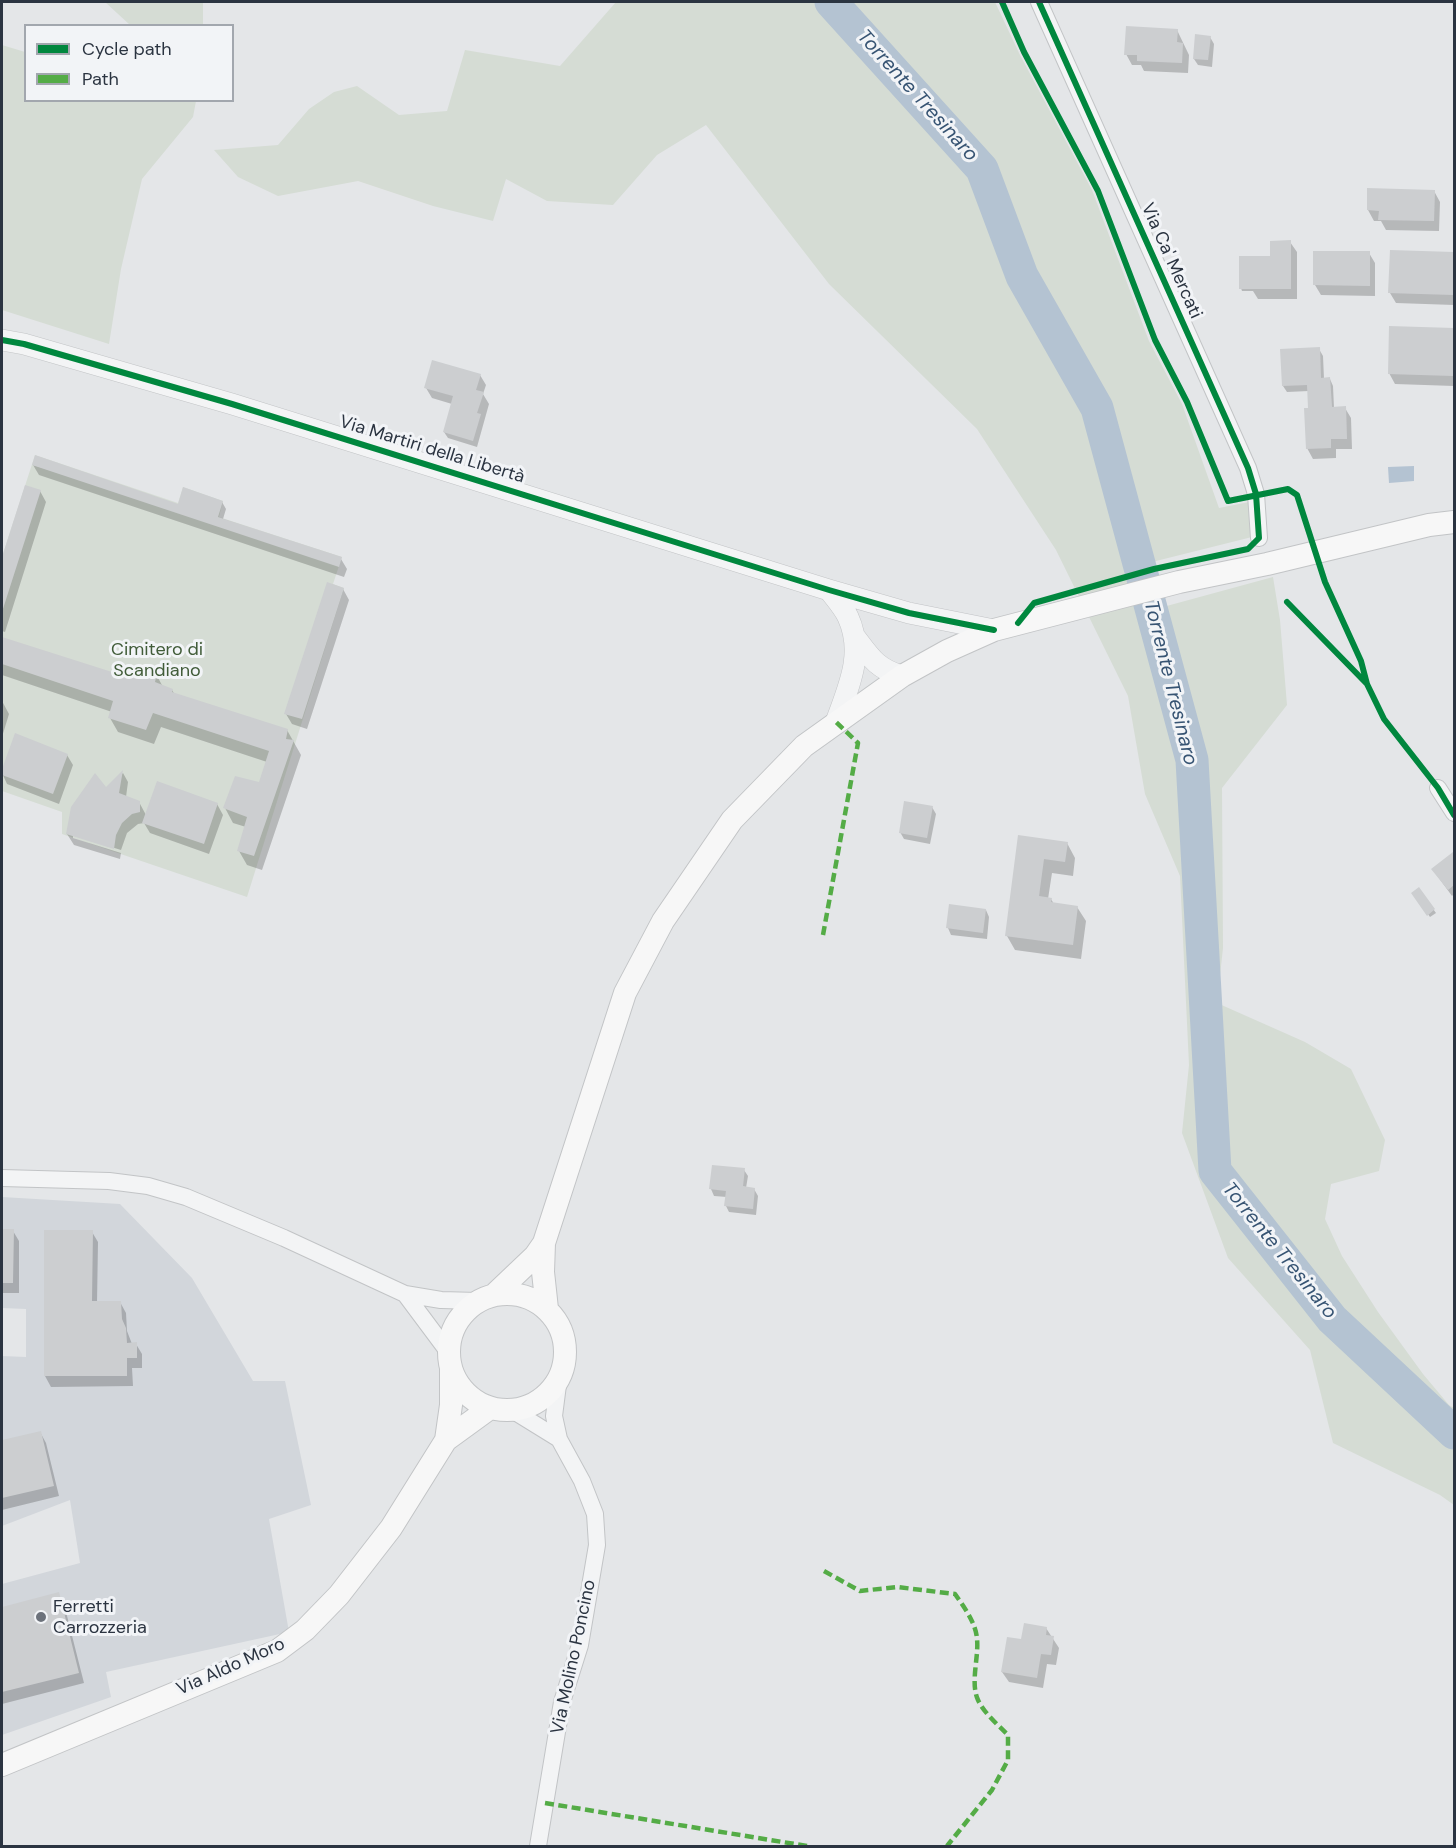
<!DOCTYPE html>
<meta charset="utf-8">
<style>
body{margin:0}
#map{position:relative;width:1456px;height:1848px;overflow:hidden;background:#e4e6e8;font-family:"DM Sans",sans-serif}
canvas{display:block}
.frame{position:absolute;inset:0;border:3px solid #2b3441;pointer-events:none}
.legend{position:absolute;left:24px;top:24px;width:210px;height:78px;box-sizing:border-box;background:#f2f4f7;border:2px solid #a2a7ae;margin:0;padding:8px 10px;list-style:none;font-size:18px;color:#2b3441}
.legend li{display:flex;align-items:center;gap:12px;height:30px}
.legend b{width:30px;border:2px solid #a2a7ae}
</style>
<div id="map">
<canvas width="1456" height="1848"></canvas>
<div class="frame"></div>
<ul class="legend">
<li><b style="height:8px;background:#00873e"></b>Cycle path</li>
<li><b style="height:8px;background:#54ac46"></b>Path</li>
</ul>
</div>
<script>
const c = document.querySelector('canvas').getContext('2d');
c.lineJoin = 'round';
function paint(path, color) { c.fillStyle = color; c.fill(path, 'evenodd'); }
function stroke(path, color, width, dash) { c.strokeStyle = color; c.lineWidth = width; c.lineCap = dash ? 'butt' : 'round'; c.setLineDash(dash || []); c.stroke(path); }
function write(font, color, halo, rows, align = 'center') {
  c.font = font + ' "DM Sans",sans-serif'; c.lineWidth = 6; c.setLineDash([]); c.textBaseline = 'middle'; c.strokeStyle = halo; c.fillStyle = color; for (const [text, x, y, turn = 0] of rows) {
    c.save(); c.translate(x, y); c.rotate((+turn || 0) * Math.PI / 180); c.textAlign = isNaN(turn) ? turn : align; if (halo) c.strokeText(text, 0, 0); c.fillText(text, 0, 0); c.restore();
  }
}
paint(new Path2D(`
 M2,1197L120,1204L192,1278L253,1381H285L311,1505L269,1519L289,1632L106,1672L111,1697L2,1735V1584L80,1563L70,1500L2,1526V1356L26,1357V1309L2,1308Z`), '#d2d6db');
paint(new Path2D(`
 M105,2H203V25H130Z
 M616,2H995L1020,55L1092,190L1149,341L1182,404L1219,508L1249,502L1252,537L1140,565L1152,610L1273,577L1280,620L1287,705L1222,788L1223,948L1217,1003L1305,1042L1351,1069L1385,1140L1379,1171L1331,1184L1325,1219L1342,1256L1378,1312L1423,1374L1449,1405L1454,1408V1505L1440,1495L1333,1443L1310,1350L1228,1258L1182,1133L1189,1065L1180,876L1145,794L1128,696L1056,550L977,429L829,284L706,125L657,155L613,205L547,201L506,179L493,221L433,206L358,181L278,196L238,177L214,150L278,145L309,109L334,92L357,86L399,115L447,111L465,50L560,66Z
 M2,45L25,52L26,100L196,101L193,117L142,179L121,269L109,344L2,310Z
 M35,455L178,503L183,487L223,501L219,517L342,557L333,584L344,588L247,897L62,834V812L2,791V557Z`), '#d5dcd4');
paint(new Path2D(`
 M1414,466V481L1389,483L1388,467Z`), '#b4c3d2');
paint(new Path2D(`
 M1177,30L1189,55L1188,73L1144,71L1141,65H1132L1126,54Z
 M1210,37L1214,44L1212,67L1198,65L1194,59Z
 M1434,191L1440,202L1439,231L1386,230L1381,221H1374L1368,210Z
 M1290,242L1297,252V299H1258L1253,291H1242L1241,288L1272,257Z
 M1391,251L1454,253V305L1396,303L1390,293Z
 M1369,253L1375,263V296L1321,295L1315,285Z
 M1390,328L1454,330V386L1395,384L1389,373Z
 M1319,349L1323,356L1324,379H1330L1333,386L1334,408H1345L1351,418L1352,449H1336V458L1313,459L1307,448L1309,391L1287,392L1283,386Z
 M480,375L486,385L483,394L489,404L477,447L448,438L444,432L452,404L432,398L426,388Z
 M33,465L179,505L222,502L226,509L223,519L341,559L347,569L344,577L39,475Z
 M26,487L40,491L46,502L5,632L2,631V562Z
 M343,589L349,600L307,729L292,724L286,714Z
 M2,639L113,674L133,677L156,674L163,687L172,690L175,695L287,730L301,755L262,870L247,865L239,851L246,827L233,823L225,808L260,784L267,762L161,727L154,744L118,732L110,718L112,712L2,675Z
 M2,701L9,714L2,737Z
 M16,735L67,755L73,765L59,804L7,784L2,773Z
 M123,773L128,782L126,797L139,802L146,815L217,804L223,815L209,854L150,833L144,823L138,824L127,833L121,850L73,835V838L121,853L120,859L74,845L67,834L106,789Z
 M932,807L936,814L930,844L904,839L900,832Z
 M1020,837L1067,843L1075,858L1073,876L1052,873L1048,899H1051L1054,904L1077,907L1086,921L1081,959L1015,950L1007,936Z
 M1453,854L1454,856V894L1452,896L1433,870Z
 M1419,889L1436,913L1430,917L1413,893Z
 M986,910L989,917L987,939L951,935L948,928Z
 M744,1170L748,1176L746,1188L754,1189L758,1196L756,1215L729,1212L726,1206L727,1197L714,1196L711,1189Z
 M2,1231H13L19,1241V1293H2Z
 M46,1231L92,1232L98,1242L97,1303L120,1302L126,1313L127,1331L132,1344H136L142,1354V1368H132L133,1386L51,1387L45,1376Z
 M40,1432L46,1443L59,1496L2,1510V1442Z
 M58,1594L64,1604L84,1683L2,1704V1608Z
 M1046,1628L1059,1648L1056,1665L1047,1664L1043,1688L1009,1682L1002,1672L1022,1641Z`), '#0003');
stroke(new Path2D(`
 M831,2L982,169L1022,276L1097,408L1192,760L1215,1171L1332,1319L1454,1433`), '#b4c3d2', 33);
paint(new Path2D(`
 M1126,26L1178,29L1177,42L1183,43L1182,63L1137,61V55H1124Z
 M1195,34L1211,36L1208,60L1193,59Z
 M1367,188L1435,190L1434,221L1378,220L1379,211L1367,210Z
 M1291,240V289H1239V256H1270V241Z
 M1390,250L1454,252V295L1388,293Z
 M1313,251H1370V286L1313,285Z
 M1389,326L1454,328V376L1388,374Z
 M1320,347L1321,378L1330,377L1332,407L1346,406L1347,439H1331V448L1306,449L1304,408H1308L1307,385L1282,386L1280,349Z
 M432,360L481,374L476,390L484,392L477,413L481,414L473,441L443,432L453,396L424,388Z
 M35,455L178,504L183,487L223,501L218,517L342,557L339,567L32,465Z
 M25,485L41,490L2,612V557Z
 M327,582L344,588L302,719L284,714Z
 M2,637L112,672L114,668L132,675L135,665L157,673L155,682L173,689L172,692L288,729L286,739L294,740L254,856L237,851L247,817L223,808L235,776L259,782L269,751L153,713L146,730L108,718L113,701L2,664Z
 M15,733L68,754L53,794L2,775V769Z
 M123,770L119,793L140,801V812L132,814L122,823L116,835L114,849L66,834L71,807L95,773L106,787Z
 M157,781L218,803L204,844L142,823Z
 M904,801L933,806L927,838L899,833Z
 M1018,835L1068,842L1065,862L1044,859L1039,896L1052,898L1051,902L1078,906L1073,945L1005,936Z
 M1453,852L1454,885L1448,890L1431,869Z
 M1419,887L1435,909L1427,916L1411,893Z
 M949,904L986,909L983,933L946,928Z
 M712,1165L745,1168L743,1186L755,1188L753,1209L724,1206L726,1191L709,1189Z
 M2,1229H14L13,1283H2Z
 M44,1230H93L92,1301H121L122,1319L126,1328L127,1343L137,1342V1358H127V1376H44Z
 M41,1431L54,1486L2,1498V1440Z
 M59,1592L79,1673L2,1692V1607Z
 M1024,1623L1047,1627L1046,1635L1054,1636L1051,1655L1041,1654L1037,1678L1001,1672L1007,1637L1021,1639Z`), '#ccced0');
const minor = new Path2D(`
 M1039,2L1248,468L1256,494L1259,538
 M1438,788L1454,813
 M2,1178L109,1181L148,1186L186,1197L284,1238L405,1294L441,1300L478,1301
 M405,1294L449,1353
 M512,1410L559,1439
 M538,1846L562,1702L580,1645L597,1545L595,1514L582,1481L559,1439L554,1416L559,1377`);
const tertiary = new Path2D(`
 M2,340L24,344L232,404L829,590L909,613L994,630
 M829,590C836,599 844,608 848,617C865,654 848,688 836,722
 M855,637C870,657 877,669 902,676`);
const secondary = new Path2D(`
 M544,1243L543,1272L547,1309
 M449 1352a58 58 0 1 1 116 0a58 58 0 1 1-116 0Z
 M495,1294L535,1256L544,1243L625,993L663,921L732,820L804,746L902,676L947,651L994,630L1179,582L1267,564L1429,525L1454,522
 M446,1440L451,1405V1370
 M2,1765L277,1651L305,1630L339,1595L391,1528L446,1440L490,1408`);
stroke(minor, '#c2c4c6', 18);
stroke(tertiary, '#c2c4c6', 22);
stroke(secondary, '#c2c4c6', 24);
stroke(minor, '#f3f4f5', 16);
stroke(tertiary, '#f3f4f5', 21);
stroke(secondary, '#f7f7f7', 22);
stroke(new Path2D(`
 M823,935L858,743L836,722
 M824,1571L860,1591L897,1587L955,1594C964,1607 976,1623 977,1639C979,1657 970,1683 978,1700C984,1713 998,1725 1008,1735V1760L992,1790L947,1846
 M545,1803L807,1846`), '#54ac46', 4.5, [9, 4.5]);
stroke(new Path2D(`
 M1002,2L1024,52L1098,191L1155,340L1187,402L1228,501L1288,489L1297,495L1325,582L1361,661L1367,684L1384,719L1438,788L1454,815
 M2,340L24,344L232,404L829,590L909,613L994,630
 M1287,602L1367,684
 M1018,623L1034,603L1154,569L1248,549L1259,538L1256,494L1248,468L1039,2`), '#00873e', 6);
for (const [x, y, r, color] of [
 [41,1617,6,"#6c727b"]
]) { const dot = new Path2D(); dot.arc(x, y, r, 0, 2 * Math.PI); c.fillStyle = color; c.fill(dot); stroke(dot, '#f2f4f7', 2); }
write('18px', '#2b3441', '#f2f4f7', [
 ["Via Ca' Mercati",1171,261,66],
 ["Via Martiri della Libertà",432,450,17],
 ["Via Molino Poncino",574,1657,-78],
 ["Via Aldo Moro",231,1667,-24]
]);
write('18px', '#415c39', '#f2f4f7', [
 ["Cimitero di",157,650],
 ["Scandiano",157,671]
]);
write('18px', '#2b3441', '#f2f4f7', [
 ["Ferretti",53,1607],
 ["Carrozzeria",53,1628]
], 'left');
write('italic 20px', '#375473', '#f2f4f7', [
 ["Torrente Tresinaro",917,96,48],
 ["Torrente Tresinaro",1170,683,76],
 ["Torrente Tresinaro",1279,1251,51]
]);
</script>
